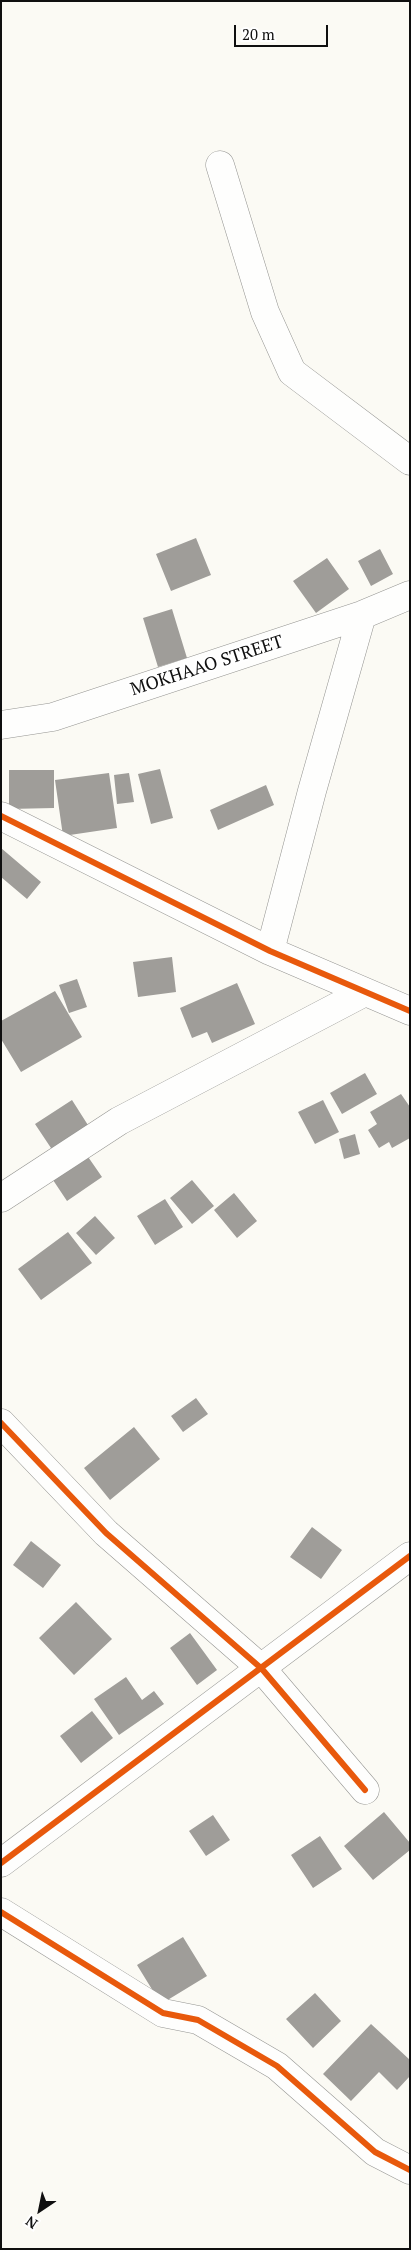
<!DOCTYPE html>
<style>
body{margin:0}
#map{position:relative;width:411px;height:2250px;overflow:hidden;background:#fbfaf4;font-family:"PT Serif",serif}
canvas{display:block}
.frame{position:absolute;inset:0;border:2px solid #0f0f0f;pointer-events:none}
.north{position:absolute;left:15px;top:2185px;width:50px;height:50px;-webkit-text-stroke:4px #fff;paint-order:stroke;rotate:214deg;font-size:14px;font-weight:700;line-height:20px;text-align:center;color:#0f0f0f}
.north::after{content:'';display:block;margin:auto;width:18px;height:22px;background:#0f0f0f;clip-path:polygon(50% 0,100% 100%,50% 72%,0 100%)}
.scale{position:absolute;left:234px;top:25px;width:94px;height:22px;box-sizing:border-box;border:2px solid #0f0f0f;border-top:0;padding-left:6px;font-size:15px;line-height:18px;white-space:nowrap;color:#0f0f0f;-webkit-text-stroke:4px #fff;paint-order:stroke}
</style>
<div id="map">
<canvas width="411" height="2250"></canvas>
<div class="frame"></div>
<div class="north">N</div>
<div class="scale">20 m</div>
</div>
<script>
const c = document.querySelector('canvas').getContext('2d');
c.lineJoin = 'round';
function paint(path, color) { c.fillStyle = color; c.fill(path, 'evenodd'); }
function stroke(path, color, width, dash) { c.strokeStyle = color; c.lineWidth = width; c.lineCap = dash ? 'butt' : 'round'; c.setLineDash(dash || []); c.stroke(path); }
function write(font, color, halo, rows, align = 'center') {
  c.font = font + ' "PT Serif",serif'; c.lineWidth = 5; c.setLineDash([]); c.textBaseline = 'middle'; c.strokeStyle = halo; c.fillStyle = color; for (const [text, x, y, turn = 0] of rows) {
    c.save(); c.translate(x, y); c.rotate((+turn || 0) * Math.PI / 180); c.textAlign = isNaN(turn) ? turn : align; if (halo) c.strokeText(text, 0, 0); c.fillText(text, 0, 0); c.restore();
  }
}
paint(new Path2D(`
 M196,538L211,575L171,591L156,554Z
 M380,549L393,574L371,586L358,561Z
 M327,558L349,589L316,613L293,581Z
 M172,609L187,658L158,667L143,618Z
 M160,769L173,818L151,824L138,774Z
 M9,770H54V808L9,809Z
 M109,773L117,828L63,836L55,780Z
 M129,773L134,802L117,804L114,775Z
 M266,785L274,805L218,830L210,810Z
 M1,848L41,882L27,899L1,877Z
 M172,957L176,992L138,997L133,962Z
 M77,979L87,1007L69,1013L59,985Z
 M237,983L255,1024L212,1043L207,1032L192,1038L180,1008Z
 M55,991L82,1037L21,1072L1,1039V1021Z
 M365,1073L377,1094L342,1114L330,1093Z
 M401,1094L410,1107V1138L392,1148L389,1142L379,1148L368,1130L377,1124L370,1112Z
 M72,1100L93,1133L57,1157L35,1124Z
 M323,1100L339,1132L315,1144L298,1112Z
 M355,1134L360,1154L344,1159L339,1139Z
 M84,1151L102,1177L67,1201L49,1174Z
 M192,1180L214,1206L192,1224L170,1198Z
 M234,1193L257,1221L237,1238L214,1210Z
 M165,1199L183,1227L155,1245L137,1216Z
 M95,1216L115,1238L96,1255L76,1233Z
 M68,1232L92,1263L41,1300L18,1269Z
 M196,1398L208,1414L183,1432L171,1416Z
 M134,1427L160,1459L110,1500L84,1468Z
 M312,1527L342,1550L321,1579L290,1557Z
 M31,1541L61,1565L43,1588L13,1565Z
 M76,1602L112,1639L74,1675L39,1638Z
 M190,1633L217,1670L197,1685L170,1648Z
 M126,1677L142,1700L154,1691L164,1704L119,1735L94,1699Z
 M92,1711L113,1738L81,1763L60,1736Z
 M384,1812L410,1843V1850L373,1880L344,1846Z
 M213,1815L230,1840L206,1856L189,1831Z
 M320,1836L342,1869L313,1888L291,1855Z
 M183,1937L207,1976L161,2004L137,1965Z
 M315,1993L341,2021L313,2048L286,2019Z
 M371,2024L410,2060V2076L397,2090L379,2072L351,2101L323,2074Z`), '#9f9d99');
const minor = new Path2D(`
 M220,165L265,312L292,372L410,461
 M1,725L53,717L362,615L410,595
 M1,816L270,951L410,1011
 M270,951L312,791L362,615
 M1,1198L119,1121L365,992
 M1,1423L106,1533L262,1669L365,1790
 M1,1863L410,1556
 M1,1912L163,2013L198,2020L277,2066L375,2152L410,2170`);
stroke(minor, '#959592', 29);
stroke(minor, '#fefefd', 28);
stroke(new Path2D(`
 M1,816L270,951L410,1011
 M1,1423L106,1533L262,1669L365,1790
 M1,1863L410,1556
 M1,1912L163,2013L198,2020L277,2066L375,2152L410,2170`), '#e8590c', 6);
write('18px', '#0f0f0f', '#fff', [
 ["MOKHAAO STREET",207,666,-18]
]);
</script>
